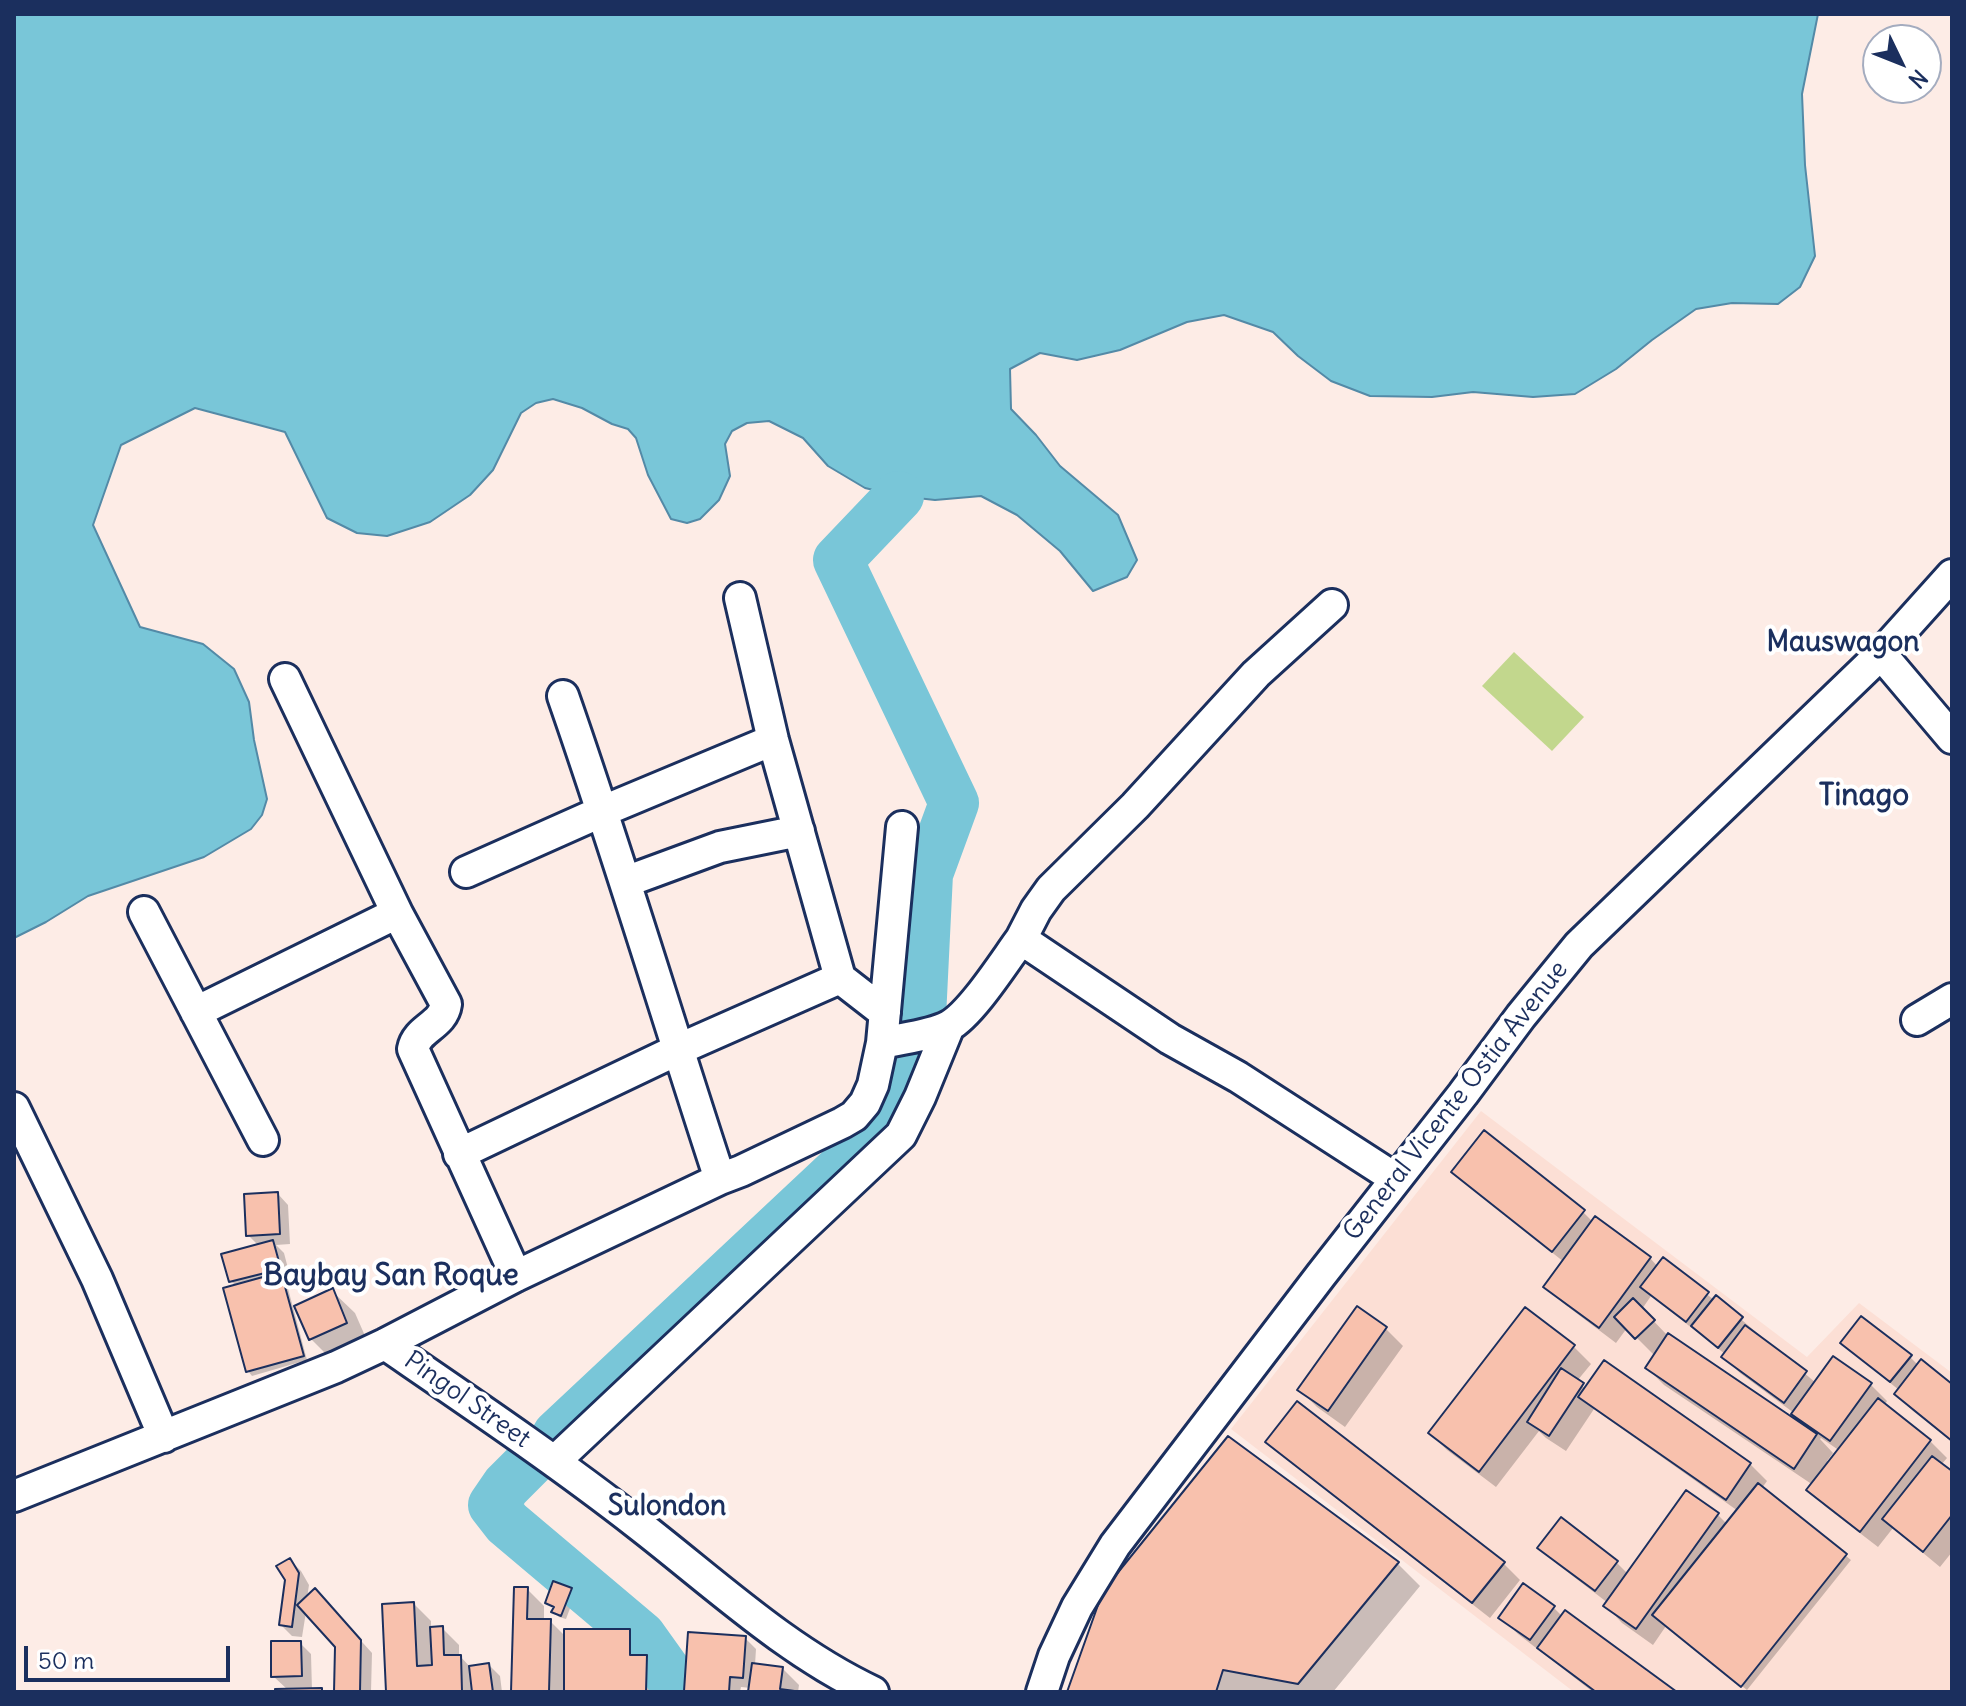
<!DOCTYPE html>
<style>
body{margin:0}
#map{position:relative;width:1966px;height:1706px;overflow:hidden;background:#fdece6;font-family:Delius,sans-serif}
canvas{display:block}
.frame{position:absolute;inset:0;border:16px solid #1b2f5e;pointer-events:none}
.north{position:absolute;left:1862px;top:24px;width:80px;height:80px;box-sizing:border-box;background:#fff;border:2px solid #a4acbf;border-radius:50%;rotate:133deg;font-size:22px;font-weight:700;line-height:32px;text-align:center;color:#1b2f5e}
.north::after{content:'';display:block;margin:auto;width:28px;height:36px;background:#1b2f5e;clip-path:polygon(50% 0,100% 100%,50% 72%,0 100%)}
.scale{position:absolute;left:24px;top:1646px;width:206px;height:36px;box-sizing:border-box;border:4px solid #1b2f5e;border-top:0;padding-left:10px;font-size:24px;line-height:28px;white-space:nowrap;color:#1b2f5e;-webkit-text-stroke:6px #fff;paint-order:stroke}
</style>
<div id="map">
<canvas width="1966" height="1706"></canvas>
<div class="frame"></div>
<div class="north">N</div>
<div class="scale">50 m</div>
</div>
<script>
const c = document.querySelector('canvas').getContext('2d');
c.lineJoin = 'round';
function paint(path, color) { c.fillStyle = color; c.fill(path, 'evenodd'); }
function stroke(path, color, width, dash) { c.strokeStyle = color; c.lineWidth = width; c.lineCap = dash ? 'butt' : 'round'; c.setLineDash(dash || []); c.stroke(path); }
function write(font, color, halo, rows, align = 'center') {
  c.font = font + ' Delius,sans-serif'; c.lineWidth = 8; c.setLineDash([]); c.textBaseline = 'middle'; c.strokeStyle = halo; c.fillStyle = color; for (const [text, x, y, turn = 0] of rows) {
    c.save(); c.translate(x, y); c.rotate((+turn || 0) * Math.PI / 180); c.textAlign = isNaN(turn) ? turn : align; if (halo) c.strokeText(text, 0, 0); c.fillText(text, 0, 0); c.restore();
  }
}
paint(new Path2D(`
 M1481,1111L1807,1357L1859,1303L1952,1373V1692H1574L1231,1429Z`), '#fcdfd5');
paint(new Path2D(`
 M1514,652L1584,717L1552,751L1482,686Z`), '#c2d78d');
const water = new Path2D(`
 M14,14H1818L1802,94L1805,165L1815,256L1800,287L1778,304L1732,303L1696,309L1652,340L1616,369L1575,394L1533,397L1473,392L1432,397L1370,396L1331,381L1298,356L1273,332L1224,315L1187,322L1120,350L1077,360L1040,353L1010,369L1011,409L1036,435L1060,466L1118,515L1137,560L1127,577L1093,591L1060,551L1017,515L981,496L935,500L899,496L865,488L828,466L803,438L769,421L747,423L732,431L725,444L730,476L719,500L700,519L687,523L671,519L648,475L636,438L628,429L612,424L582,408L553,399L536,403L521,413L493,470L470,495L430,522L387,536L357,533L327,518L285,432L195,408L121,445L93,525L140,627L203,644L234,669L249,702L254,740L267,799L262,815L251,829L204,857L88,896L46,922L14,938Z`);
paint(water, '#79c6d8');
stroke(water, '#538aa7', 2);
paint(new Path2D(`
 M1454,1171L1583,1212L1593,1222L1650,1258L1658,1267L1664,1260L1714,1300L1716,1298L1816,1383L1870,1384L1887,1401L1884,1406L1930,1441L1947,1458L1941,1465L1952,1474V1552L1940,1567L1893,1528L1878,1547L1826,1507L1809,1490L1813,1485L1664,1385L1647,1368L1655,1356L1627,1328L1616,1343L1563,1303L1546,1287L1564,1262L1471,1188ZM1651,1296L1725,1354L1724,1357L1740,1373L1794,1413L1809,1428L1808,1430L1668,1336L1642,1309ZM1821,1438L1840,1451L1830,1463L1827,1461L1833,1453L1820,1439Z
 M278,1194L288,1205L290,1244L276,1245L284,1253L291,1280L286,1281L307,1360L252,1376L248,1371L236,1286L231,1281L259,1246L248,1235Z
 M332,1291L355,1313L369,1345L333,1361L310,1338Z
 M1358,1309L1386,1329L1403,1346L1345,1427L1317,1407L1300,1390Z
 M1525,1309L1574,1347L1591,1364L1577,1381L1586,1389L1750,1464L1767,1481L1762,1488L1851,1560L1747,1690L1666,1626L1653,1645L1622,1623L1606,1606L1608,1603L1557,1564L1540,1548L1617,1563L1628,1574L1717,1514L1727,1524L1738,1511L1594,1409L1566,1451L1546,1438L1539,1431L1496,1487L1447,1450L1430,1433Z
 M1843,1342L1910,1357L1919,1366L1952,1387V1442L1913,1411L1896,1394L1899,1390L1860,1359Z
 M1268,1442L1503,1563L1520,1580L1490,1618L1285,1458Z
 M290,1560L301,1571L309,1585L307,1598L326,1602L372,1653L371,1692H336L337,1647L306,1612L302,1637L292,1636L281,1625Z
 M1397,1563L1420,1586L1333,1692H1069Z
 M527,1589L544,1606V1621H550L566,1637L629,1631L646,1648V1657L663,1674V1692H513Z
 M570,1590L575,1595L566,1619L559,1617L554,1612L555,1609L547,1603Z
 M414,1604L431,1621V1629L442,1628L459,1645V1655L471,1668L489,1665L500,1676L502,1692H388Z
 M1553,1607L1563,1617L1673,1692H1593L1518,1634L1501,1617Z
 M745,1638L756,1649L755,1665L782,1668L799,1685L798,1692H750L751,1688L741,1687L740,1692H687L686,1690Z
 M300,1643L311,1654L312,1690H322L324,1692H277L288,1690L273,1676Z`), '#0003');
stroke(new Path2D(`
 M899,496L838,560L954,803L928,874L921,1017
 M557,1435L844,1166L900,1100L909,1079L914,1055
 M531,1461L506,1486L493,1505L507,1523L641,1636L676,1685L678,1692`), '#79c6d8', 50);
const building = new Path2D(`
 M1484,1130L1585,1210L1552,1252L1451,1172Z
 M278,1192L280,1234L246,1236L244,1194Z
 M1595,1216L1651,1257L1599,1328L1543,1287Z
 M273,1240L281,1269L229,1282L221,1254Z
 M1663,1257L1709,1292L1686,1322L1640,1287Z
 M281,1272L304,1356L246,1372L223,1288Z
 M333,1288L347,1323L309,1340L294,1306Z
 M1716,1295L1743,1317L1718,1348L1691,1326Z
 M1633,1298L1655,1320L1635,1339L1614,1317Z
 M1357,1306L1387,1327L1328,1411L1297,1390Z
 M1525,1307L1575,1345L1479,1472L1428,1433Z
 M1861,1316L1912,1355L1890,1382L1840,1343Z
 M1745,1325L1807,1371L1784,1403L1721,1357Z
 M1668,1333L1817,1434L1794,1469L1645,1368Z
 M1833,1356L1872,1383L1830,1441L1791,1414Z
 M1921,1359L1952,1384V1441L1894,1394Z
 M1604,1360L1751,1463L1726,1500L1578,1397Z
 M1561,1368L1584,1383L1549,1436L1527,1422Z
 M1878,1398L1931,1440L1860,1532L1806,1490Z
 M1297,1401L1505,1562L1472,1603L1265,1442Z
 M1228,1436L1399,1562L1298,1684L1223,1670L1216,1692H1067L1103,1591Z
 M1932,1456L1952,1471V1515L1923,1552L1882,1519Z
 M1758,1483L1847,1554L1741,1687L1652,1615Z
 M1686,1490L1719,1513L1636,1629L1603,1606Z
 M1561,1517L1618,1561L1595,1591L1537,1548Z
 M290,1558L299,1573L292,1627L279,1625L285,1580L276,1566Z
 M553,1581L572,1588L561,1616L551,1612L554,1607L545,1603Z
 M1523,1583L1555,1606L1530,1640L1498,1618Z
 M514,1587H528L527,1619H551L549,1692H511Z
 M315,1588L361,1640L360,1692H334L335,1647L297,1605Z
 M414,1602L417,1666L432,1665L430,1627L443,1626L444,1655H461L462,1692H386L382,1604Z
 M1565,1610L1677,1692H1596L1537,1648Z
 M564,1629H630V1655H647L646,1692H564Z
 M688,1632L746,1636L743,1678L730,1677L729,1692L684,1691Z
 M271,1641H301L302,1676L271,1677Z
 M489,1663L493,1692H472L469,1666Z
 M752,1663L783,1667L780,1689L802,1692H748Z
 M322,1688V1692H275V1689Z`);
paint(building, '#f8c1ad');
stroke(building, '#1b2f5e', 2);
const minor = new Path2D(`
 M740,598L773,740L840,978L885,1013
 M1881,654L1952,738
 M285,679L397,913L446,1004C443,1026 417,1028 413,1049L516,1276
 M563,696C619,856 667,1018 720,1179
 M466,872L603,811L773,740
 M625,882L720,847L799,831
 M144,912L263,1140
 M1021,939L1036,910L1051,889L1135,806L1256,674L1332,605
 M196,1012L397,913
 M1917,1020L1952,999
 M882,1043C903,1038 930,1036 949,1026C972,1013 1004,962 1021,939L1170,1039L1238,1077L1396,1179
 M14,1108L97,1279L164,1437
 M459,1154L677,1050L840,978
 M385,1344C471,1403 557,1461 639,1525C715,1584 786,1651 873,1692
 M555,1461L901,1135L920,1097L949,1026
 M14,1496L336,1367L385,1344L516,1276L720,1179L741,1171L842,1123L854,1116L865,1103L873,1085L882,1043L902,827
 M1042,1692L1054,1656L1077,1607L1115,1545L1321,1275L1463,1094L1521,1016L1579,945L1881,654L1952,575`);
stroke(minor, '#1b2f5e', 36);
stroke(minor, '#fff', 30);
write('26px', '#1b2f5e', '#fff', [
 ["General Vicente Ostia Avenue",1456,1101,-52],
 ["Pingol Street",467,1400,35]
]);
write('bold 28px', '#1b2f5e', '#fff', [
 ["Mauswagon",1843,643],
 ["Sulondon",667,1507]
]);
write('bold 30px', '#1b2f5e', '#fff', [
 ["Tinago",1864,796],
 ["Baybay San Roque",391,1276]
]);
</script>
